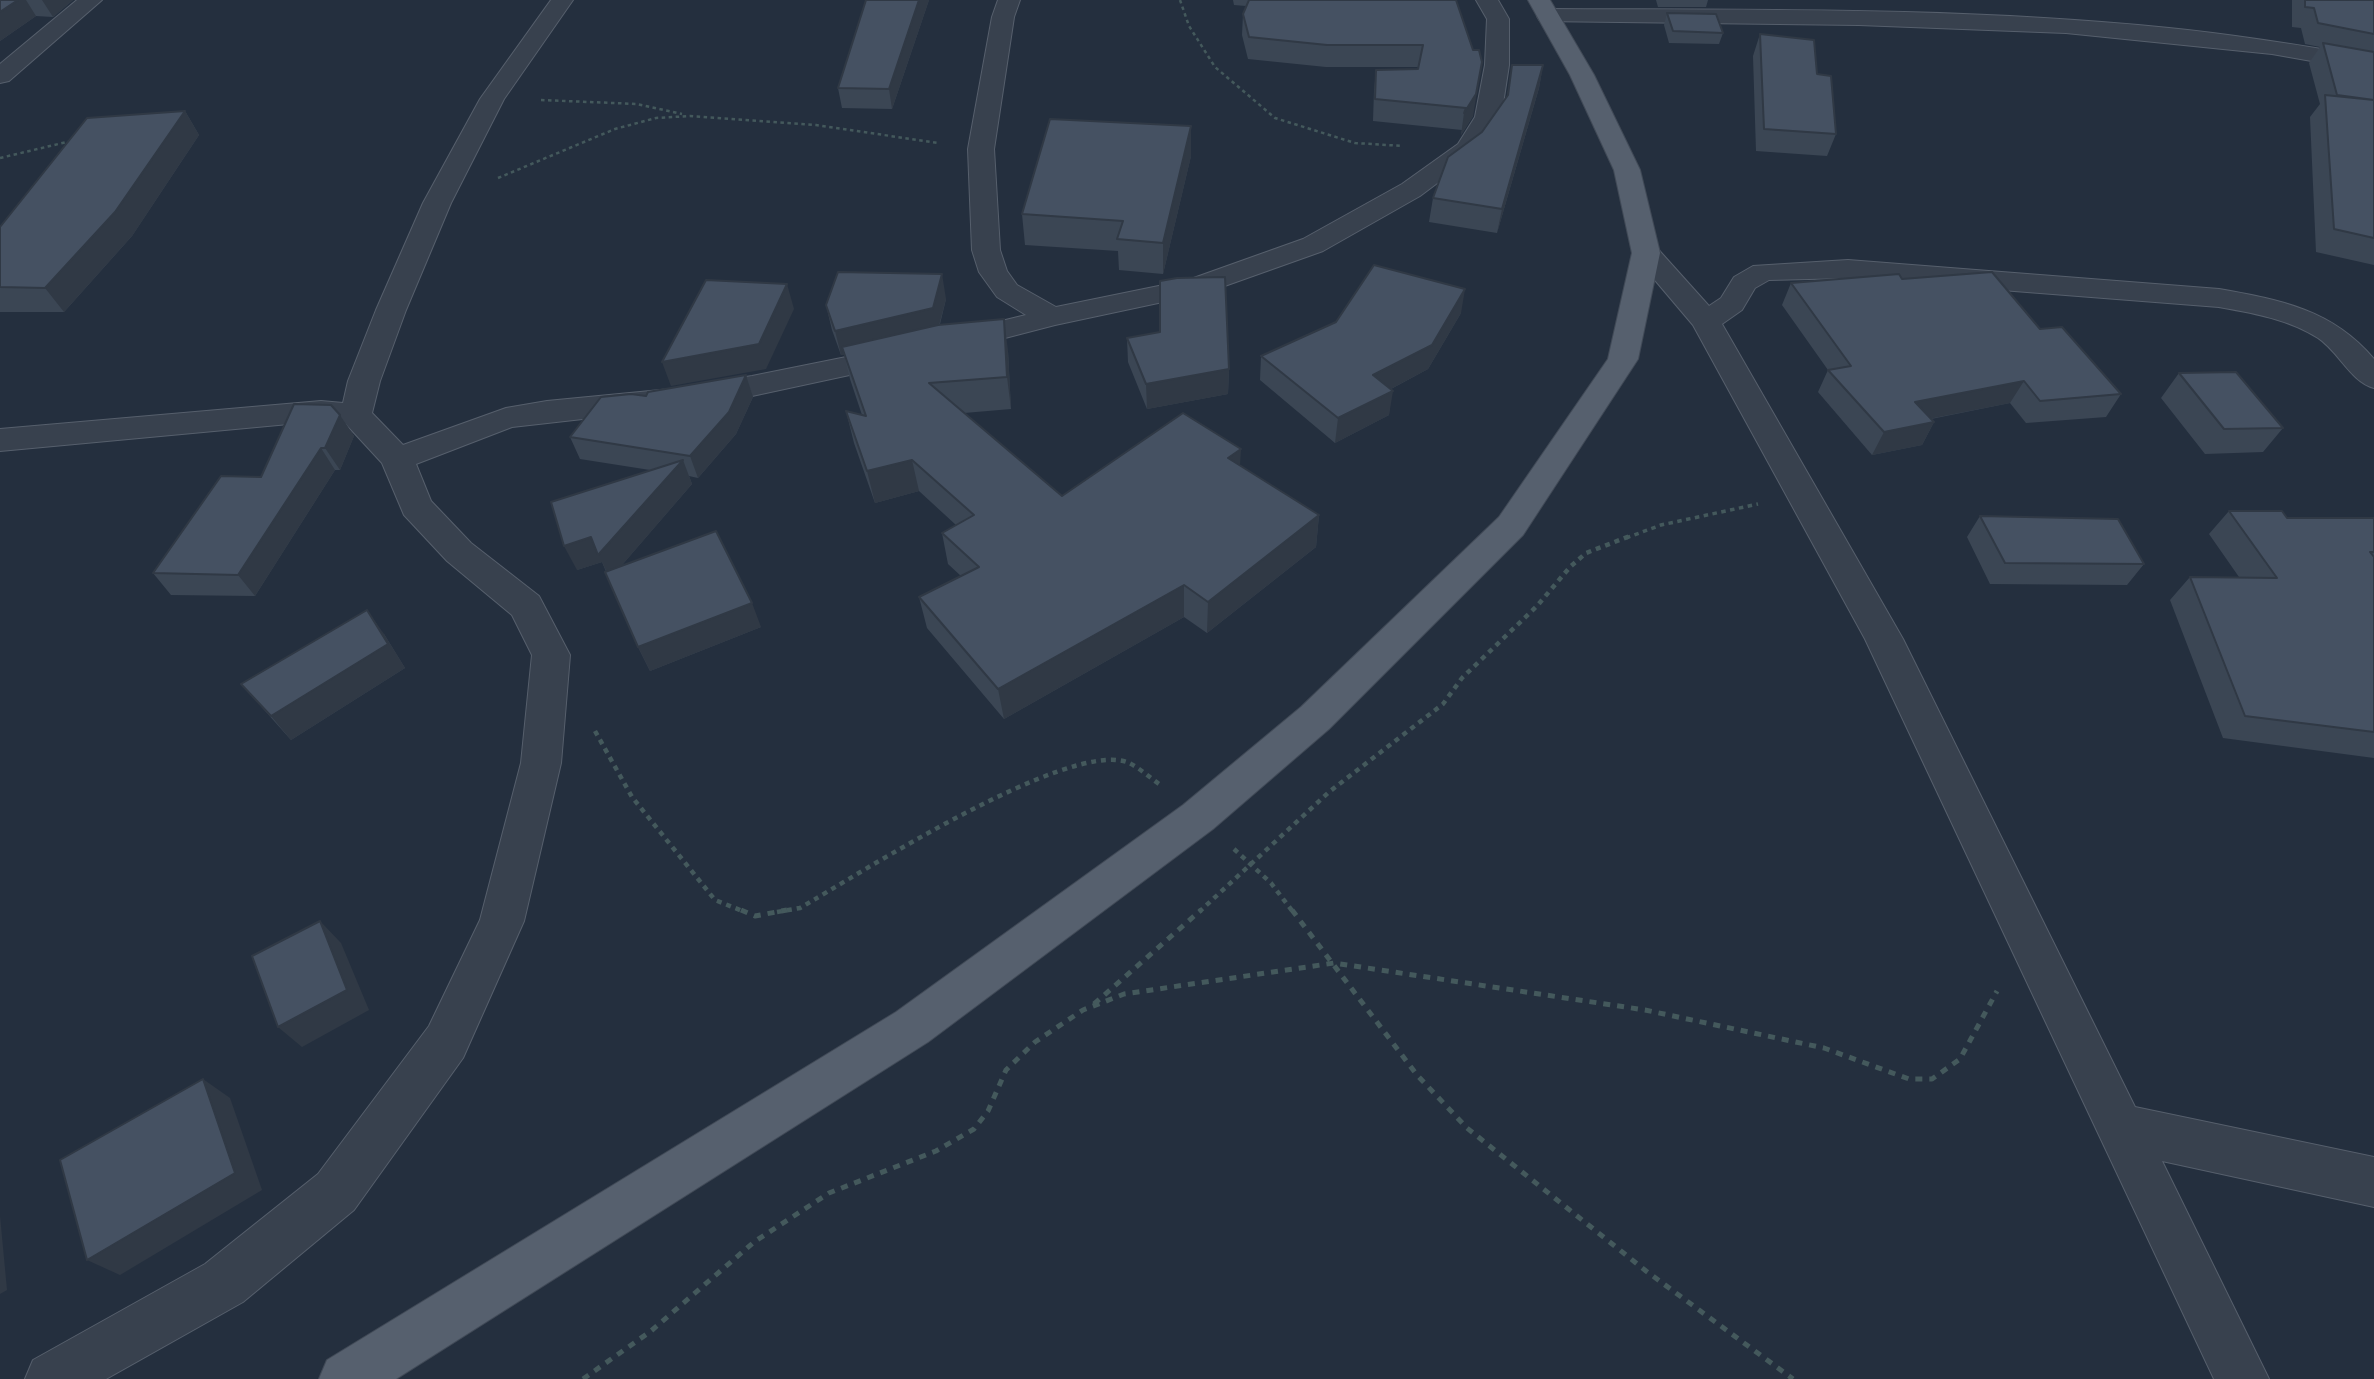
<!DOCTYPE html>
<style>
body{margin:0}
canvas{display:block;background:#242f3e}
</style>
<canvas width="2374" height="1379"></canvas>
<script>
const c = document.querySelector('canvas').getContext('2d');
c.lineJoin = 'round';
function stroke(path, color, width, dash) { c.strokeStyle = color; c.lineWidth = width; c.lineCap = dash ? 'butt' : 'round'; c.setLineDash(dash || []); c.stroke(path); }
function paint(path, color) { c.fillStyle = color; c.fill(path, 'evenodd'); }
const minor = new Path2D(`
 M77,0H102L9,81L0,83V64Z
 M551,0H573L504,99L451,203L406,310L380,381L372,413L403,445L506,408L547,401L671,389L752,376L896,347L907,349L911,356L907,363L896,365L752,396L671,409L512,427L416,464L431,501L471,543L539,596L570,655L561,763L524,921L463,1058L354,1210L243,1302L106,1379H25L33,1360L205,1264L318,1174L429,1026L480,920L521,763L532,655L512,615L447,561L404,515L382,463L346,424L321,421L0,451V429L321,401L343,403L348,381L376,310L423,203L480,99Z
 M998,0H1020L1014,17L994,149L1000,250L1007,271L1017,285L1056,307L1188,280L1303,239L1402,184L1458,144L1475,117L1485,65L1487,19L1476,0H1498L1509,19V65L1501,117L1476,154L1420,196L1323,251L1205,293L1055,325L955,351L944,349L940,342L944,335L1026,315L997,297L979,272L972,250L968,149L992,17Z
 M1548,9C1755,10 1963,7 2169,28C2238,35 2306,46 2374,58V72L2272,54L2066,33L1859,25L1540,21L1537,16L1540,11Z
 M1646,245L1656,247L1709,306L1721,298L1734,277L1753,266L1848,260L2219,289C2280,300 2332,309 2374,359V388C2351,382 2339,352 2318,338C2288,319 2253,313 2219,307L1848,278L1769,280L1755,288L1742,310L1722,324L1903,639L2135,1107L2374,1157V1207L2162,1161L2269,1379H2214L1865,639L1693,325L1632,253L1636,247Z`);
const major = new Path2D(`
 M1528,0H1550L1594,75L1640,170L1660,253L1638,359L1523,535L1329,729L1213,829L928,1042L396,1379H319L327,1360L896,1012L1183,805L1301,707L1499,517L1608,359L1632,253L1614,170L1570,75Z`);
stroke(minor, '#565f6c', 2);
stroke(major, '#414a57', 2);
stroke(new Path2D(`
 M1180,0L1189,26L1215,67L1275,118L1355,143L1403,146
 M541,100L637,104L682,114
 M0,158L71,141
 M498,178L615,129L656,118L690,116L816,125L938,143`), '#44595c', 2.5, [3.5, 3.5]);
stroke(new Path2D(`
 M1626,538L1661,525L1758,504`), '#44595c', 3.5, [4.5, 4.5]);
stroke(new Path2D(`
 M595,731L632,797L715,900L745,912
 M1234,849L1271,883L1293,912
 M777,912L800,908C859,874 1066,741 1127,762C1139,767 1151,779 1162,786
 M1199,912L1329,792L1443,704L1462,678L1537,606L1570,567L1586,553L1630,536`), '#44595c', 4.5, [5, 5]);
stroke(new Path2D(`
 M741,910L755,916L787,910
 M1292,910L1417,1075L1467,1128L1646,1271L1793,1379
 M1094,1004L1201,910
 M583,1379L651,1331L754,1242L829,1193L936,1151L974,1129L988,1111L1006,1070L1035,1042L1083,1010L1124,994L1334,963L1645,1010L1824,1048L1909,1079H1932L1960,1059L1997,991`), '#44595c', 5, [7, 7]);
paint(minor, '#38414e');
paint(major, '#56606e');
paint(new Path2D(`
 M0,0H73L53,17L36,16L0,41Z
 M866,0H929L892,109L842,108L838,88Z
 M1233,0H1456L1473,116L1461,135L1462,130L1373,121L1374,91L1376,70L1418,69L1419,67H1326L1248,59L1242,35L1243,14L1246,6L1234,5Z
 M1656,0H1708L1706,7H1658Z
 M2292,0H2374V265L2316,252L2310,117L2320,104L2309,63L2320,47L2305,44L2301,28L2292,27Z
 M1667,13L1723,33L1719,44L1669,43L1664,25Z
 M1760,34L1817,74L1836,134L1827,156L1756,151L1753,56Z
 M1512,65H1543L1539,88L1497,233L1429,222L1433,198L1482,132L1507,96Z
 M185,111L199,135L132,236L64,312H0V227Z
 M1191,156L1163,274L1119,270L1118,251L1025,245L1022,214Z
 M1902,279L2040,329L2121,394L2106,417L2026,423L2010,403L1931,419L1934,422L1922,445L1872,455L1818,392L1828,370L1782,305L1791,283Z
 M946,299L940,324L1008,351L1011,409L964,413L1062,496L1240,466L1319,515L1316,547L1207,633L1184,617L1004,719L927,628L919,597L961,576L948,564L942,533L956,525L919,491L875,503L854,443L846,411L862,415L850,379L844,355H841L832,330L826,305Z
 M1461,313L1428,369L1391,389L1389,415L1335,443L1260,380L1261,356Z
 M1127,338L1229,369L1228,394L1147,409L1128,362Z
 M2179,373L2283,428L2263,452L2205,454L2161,398Z
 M746,375L753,397L736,434L698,478L689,476L692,484L622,565L761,627L650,671L638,647L602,562L577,570L650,470L580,459L570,437L646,396Z
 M340,415L354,436L340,470H335L255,596L171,595L153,573Z
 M2229,511L2287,518H2374V758L2223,738L2170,600L2190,577H2239L2209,534Z
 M1980,516L2144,564L2127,585L1990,584L1967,537Z
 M384,634L405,668L291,740L241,684Z`), '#3b4654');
paint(new Path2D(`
 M18,0H26L36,16L0,41V12Z
 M42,0H73L53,17Z
 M919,0H929L892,109L889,89Z
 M1482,62L1473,116L1461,135L1464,113Z
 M1543,65L1539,88L1497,233L1502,209Z
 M185,111L199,135L132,236L64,312L45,288Z
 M1191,126V156L1163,274V243Z
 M942,274L946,299L937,333L842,347L844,355H841L835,331Z
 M787,284L794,309L766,369L671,386L662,362Z
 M1465,289L1461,313L1428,369L1370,400L1373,375Z
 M1004,319L1008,351L1011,409L1007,377Z
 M1229,369L1228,394L1147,409L1146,384Z
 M746,375L753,397L736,434L698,478L690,456Z
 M2024,381L2010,403L1903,424L1915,402Z
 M1393,391L1389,415L1335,443L1338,418Z
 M340,415L354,436L340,470L325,448Z
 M1934,422L1922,445L1872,455L1884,432Z
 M321,448L335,470L255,596L238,575Z
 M1241,449L1239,481L1228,458Z
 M683,460L692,484L610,579L602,562L577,570L564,546Z
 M912,460L919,491L875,503L867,471Z
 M1319,515L1316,547L1207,633L1208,602Z
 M1184,585V617L1004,719L998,689Z
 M752,603L761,627L650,671L638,647Z
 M367,610L384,634L405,668L291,740L271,716Z
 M320,921L341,943L369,1010L302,1047L278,1027Z
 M203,1079L230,1098L262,1190L120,1275L87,1260Z
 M0,1216L7,1290L0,1294Z`), '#303945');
const building = new Path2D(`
 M0,0H18L0,12Z
 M866,0H919L889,89L838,88Z
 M1249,0H1456L1473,50H1479L1482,62L1476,94L1464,113L1466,108L1375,99L1376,70L1418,69L1423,45H1327L1249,37L1243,14Z
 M2305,0H2374V34L2318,23L2314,8L2305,7Z
 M1667,13L1716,14L1723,33L1673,31Z
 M1760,34L1814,40L1817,74L1831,76L1836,134L1764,129Z
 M2323,43L2374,52V100L2337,95Z
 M1512,65H1543L1502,209L1433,198L1448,157L1482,132L1508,95Z
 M2325,95L2374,100V238L2334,229Z
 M185,111L115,212L45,288L0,287V227L87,118Z
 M1050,119L1191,126L1163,243L1117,239L1123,221L1022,214Z
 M1374,265L1465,289L1432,345L1373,375L1393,391L1338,418L1261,356L1336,322Z
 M838,272L942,274L933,308L835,331L826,305Z
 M1992,272L2040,329L2062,327L2121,394L2040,401L2024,381L1915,402L1934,422L1884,432L1828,370L1851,366L1791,283L1899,274L1902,279Z
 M1225,277L1229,369L1146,384L1127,338L1160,332V281L1177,278Z
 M706,280L787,284L759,344L662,362Z
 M1004,319L1007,377L929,383L1062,496L1183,413L1241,449L1228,458L1319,515L1208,602L1184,585L998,689L919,597L979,567L942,533L974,515L912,460L867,471L846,411L866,416L842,347L938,325Z
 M2236,372L2283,428L2224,429L2179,373Z
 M746,375L729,412L690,456L570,437L601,397L631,394L646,396L648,392Z
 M294,404L331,405L340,415L325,448H321L238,575L153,573L221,476L261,477Z
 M683,460L598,555L591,537L564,546L551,502Z
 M2229,511H2282L2287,518H2374V552H2370L2374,557V732L2245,716L2190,577L2277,578Z
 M1980,516L2118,519L2144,564L2005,563Z
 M716,531L752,603L638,647L605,572Z
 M367,610L388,644L271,716L241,684Z
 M320,921L347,990L278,1027L252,956Z
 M203,1079L235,1173L87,1260L60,1160Z`);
paint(building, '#455162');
stroke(building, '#303945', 2);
</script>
